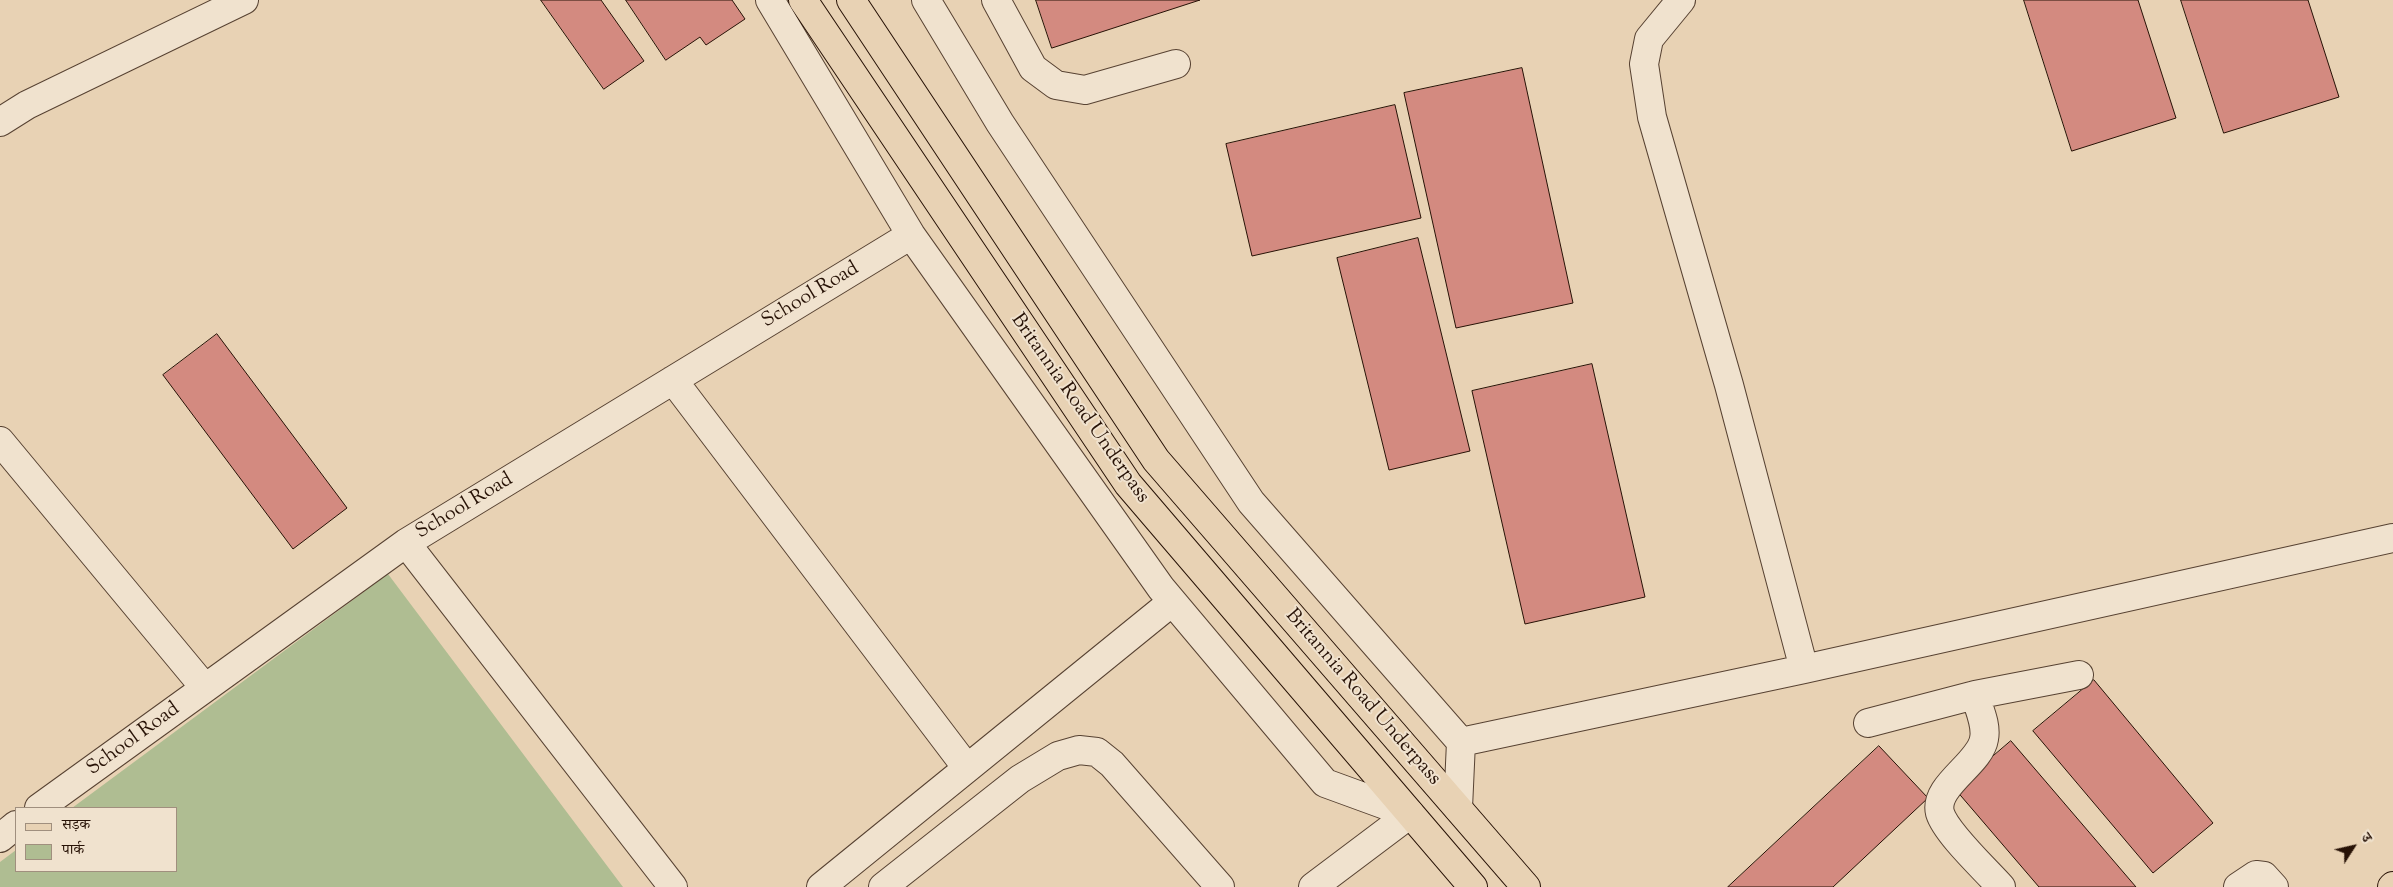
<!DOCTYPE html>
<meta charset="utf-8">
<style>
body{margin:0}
#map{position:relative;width:2393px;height:887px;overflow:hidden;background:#e8d2b4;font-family:"Sorts Mill Goudy","Noto Serif Devanagari",serif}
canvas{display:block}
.legend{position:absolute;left:15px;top:807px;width:162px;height:65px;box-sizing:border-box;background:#f0e2ce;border:1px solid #a08f7e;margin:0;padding:6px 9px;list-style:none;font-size:15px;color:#271206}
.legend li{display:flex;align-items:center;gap:10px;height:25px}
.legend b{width:25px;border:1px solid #a08f7e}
.north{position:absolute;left:2328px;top:822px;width:50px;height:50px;-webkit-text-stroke:4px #f0e2ce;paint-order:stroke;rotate:55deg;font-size:14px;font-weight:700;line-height:20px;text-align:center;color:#271206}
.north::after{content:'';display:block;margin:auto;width:18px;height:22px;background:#271206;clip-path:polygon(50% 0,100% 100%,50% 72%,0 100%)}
</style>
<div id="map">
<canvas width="2393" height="887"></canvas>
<ul class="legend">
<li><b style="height:6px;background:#e8d2b4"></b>सड़क</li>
<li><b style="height:14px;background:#afbd92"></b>पार्क</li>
</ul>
<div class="north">उ</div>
</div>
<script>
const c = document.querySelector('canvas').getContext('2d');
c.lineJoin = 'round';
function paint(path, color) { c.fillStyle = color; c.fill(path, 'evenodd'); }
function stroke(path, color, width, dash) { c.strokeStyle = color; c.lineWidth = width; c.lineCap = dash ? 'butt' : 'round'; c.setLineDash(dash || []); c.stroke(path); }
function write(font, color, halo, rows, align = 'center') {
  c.font = font + ' "Sorts Mill Goudy",serif'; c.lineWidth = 4; c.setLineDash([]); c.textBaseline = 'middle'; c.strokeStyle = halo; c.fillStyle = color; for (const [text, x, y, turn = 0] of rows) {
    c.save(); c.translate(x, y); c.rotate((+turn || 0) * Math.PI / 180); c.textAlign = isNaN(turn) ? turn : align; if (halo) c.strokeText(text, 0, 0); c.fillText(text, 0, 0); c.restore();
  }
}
paint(new Path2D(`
 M388,574L623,887H0V862L16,850V871H176V808H72Z`), '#afbd92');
const building = new Path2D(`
 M541,0H601L644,61L604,89Z
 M626,0H732L745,19L706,45L700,37L666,60Z
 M1036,0H1200L1052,48Z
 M2024,0H2138L2176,118L2072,151Z
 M2181,0H2308L2339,97L2224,133Z
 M1522,68L1573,303L1456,328L1404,93Z
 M1395,105L1421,218L1252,256L1226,144Z
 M1418,238L1470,451L1389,470L1337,258Z
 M217,334L347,508L293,549L163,375Z
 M1592,364L1645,597L1525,624L1472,391Z
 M2094,680L2213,823L2153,873L2033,731Z
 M2011,741L2136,887H2039L1955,789Z
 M1879,746L1928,798L1833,887H1728Z`);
paint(building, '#d38a80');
stroke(building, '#271206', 1);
const minor = new Path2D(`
 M770,0L911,235L1161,588L1325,783L1410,814
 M926,0L1000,123L1251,502L1461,742L1458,808
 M996,0L1033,68L1056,85L1085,90L1176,64
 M1681,0L1649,39L1644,64L1652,117L1729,385L1804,669
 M0,122L27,105L244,0
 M673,380L967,768
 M0,441L205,688
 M406,543L673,887
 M1975,695L2079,675
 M1868,723L1975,695C1979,709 1987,725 1984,739C1980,764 1933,786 1940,813C1946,833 1986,870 2001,887
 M1461,742L1804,669L2393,538
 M39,808L406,543L911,235
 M0,838L16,825
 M821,887L1172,602
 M883,887L1020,779L1058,756L1079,750L1097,752L1112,764L1220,887
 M1313,887L1410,814
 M2238,887L2256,875L2264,876L2274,887`);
const major = new Path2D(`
 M803,0L1128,484L1473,887
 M851,0L1156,460L1526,887
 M2392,887L2393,886`);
stroke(minor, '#574232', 30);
stroke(major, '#271206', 30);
stroke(minor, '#f0e2ce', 28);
stroke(major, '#e8d2b4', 28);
write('20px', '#271206', '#f0e2ce', [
 ["School Road",811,296,-31],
 ["Britannia Road Underpass",1079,409,55],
 ["School Road",465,507,-31],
 ["Britannia Road Underpass",1362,698,49],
 ["School Road",134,740,-36]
]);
</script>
